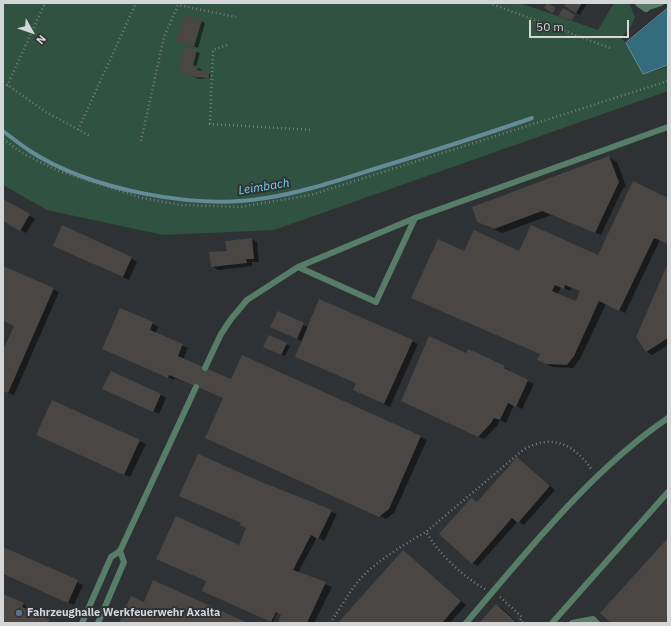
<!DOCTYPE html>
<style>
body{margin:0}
#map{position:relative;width:671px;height:626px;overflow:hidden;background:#2f3235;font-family:"IBM Plex Sans",sans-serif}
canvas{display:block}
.frame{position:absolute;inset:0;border:4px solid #d4d6d8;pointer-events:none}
.north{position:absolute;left:12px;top:12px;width:40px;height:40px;-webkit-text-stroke:3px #2f3235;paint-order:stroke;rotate:130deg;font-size:11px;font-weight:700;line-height:16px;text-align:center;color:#d4d6d8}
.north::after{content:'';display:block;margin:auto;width:14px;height:18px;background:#d4d6d8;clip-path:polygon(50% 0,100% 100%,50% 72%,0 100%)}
.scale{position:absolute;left:529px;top:20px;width:100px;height:18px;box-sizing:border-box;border:2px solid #d4d6d8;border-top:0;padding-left:5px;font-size:12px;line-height:14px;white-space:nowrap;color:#d4d6d8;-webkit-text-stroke:3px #2f3235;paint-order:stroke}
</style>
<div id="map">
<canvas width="671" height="626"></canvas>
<div class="frame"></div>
<div class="north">N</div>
<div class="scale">50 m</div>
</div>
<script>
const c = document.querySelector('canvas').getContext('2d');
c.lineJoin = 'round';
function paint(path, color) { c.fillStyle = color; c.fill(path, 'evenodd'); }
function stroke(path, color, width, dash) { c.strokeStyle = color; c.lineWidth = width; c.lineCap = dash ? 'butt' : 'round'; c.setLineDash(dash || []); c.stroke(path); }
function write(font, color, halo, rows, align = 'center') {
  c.font = font + ' "IBM Plex Sans",sans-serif'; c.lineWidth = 4; c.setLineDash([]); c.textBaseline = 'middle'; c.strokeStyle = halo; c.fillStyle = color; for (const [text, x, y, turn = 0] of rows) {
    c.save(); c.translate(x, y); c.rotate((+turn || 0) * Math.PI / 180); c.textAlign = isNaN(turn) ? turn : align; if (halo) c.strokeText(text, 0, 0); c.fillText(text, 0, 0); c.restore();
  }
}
paint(new Path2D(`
 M3,3H520L598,30L614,3H629L635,17L631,26L621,38L626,43L643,74L668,67V91L274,230L163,235L47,210L3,185Z`), '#305240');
const water = new Path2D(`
 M668,8V65L643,74L626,43Z`);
paint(water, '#336c7c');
stroke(water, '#638c98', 1);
paint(new Path2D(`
 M567,3H587L580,15L566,6Z
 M201,21L205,23L198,48L176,41Z
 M186,48L200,53L196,67L202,70L201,72L210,74V78L199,79L179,71Z
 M609,157L617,162L626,187L623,188L601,235L551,215L502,233L486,226Z
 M668,199V244L660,240L625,313L606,304L580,359L573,368L553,367L544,363L538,360L541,354L412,298L465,252H520L598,256ZM561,287L570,291L572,287L581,291L576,302L558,294Z
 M3,200L35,219L26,233L3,220Z
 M252,239L257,242L259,262H252V266L218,270L212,266L228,251Z
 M60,248L131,258L137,262L129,280Z
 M668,266V345L652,355L647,352L637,337Z
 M3,267L59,292L14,395L3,391V351L15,326L3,321Z
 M278,313L308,327L412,341L418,344L390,407L360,393L357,383L296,357L302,341L277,330Z
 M152,323L158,327L155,333L188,348L183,360L232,380L242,356L427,440L394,513L386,519L206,438L224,398L175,378L174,380L109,352Z
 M286,344L290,346L285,356L268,349Z
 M466,354L504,367L510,370L509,372L534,384L522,409L514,405L506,423L500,420L497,426L484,439L408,404Z
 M109,392L160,394L166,398L159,414Z
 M52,401L146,444L130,477L43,438Z
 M517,458L555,490L524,525L518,521L478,566L472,563L478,503Z
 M258,482L337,514L324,541L317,537L298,573L332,587L314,623H279L282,615L277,613L273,622L204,591L239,546L247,528L242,523L186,499Z
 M3,548L83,585L74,605L3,574Z
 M403,551L466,605L450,623H340Z
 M3,595L24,604L29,608L28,611L53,623H3Z
 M496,605L502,608L518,623H480Z`), '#0007');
stroke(new Path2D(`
 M3,131C12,138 21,145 30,151C90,190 196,210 266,198C311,191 353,175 397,162C442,148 487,134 532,118`), '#638c98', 4);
paint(new Path2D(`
 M547,3L556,8L552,13L544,8Z
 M566,3H582L576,13L564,6Z
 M563,8L575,15L572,20L558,16Z
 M185,15L202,20L194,47L175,41L177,34H179Z
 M185,47L197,50L193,65L198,67L197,70L209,72V78L195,77L178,72Z
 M609,156L619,182L595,233L542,211L494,229L477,222L472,207Z
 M633,181L668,198V244L654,238L619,311L599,301L574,356L567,365L546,364L537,360L540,354L411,298L438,239L464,251L474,230L519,251L531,225L598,255ZM555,285L564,289L565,285L580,291L576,301L552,291Z
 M3,199L30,214L20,231L3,221Z
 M62,225L132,257L123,277L53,246Z
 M252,238L254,259H246L247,263L211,267L209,252L227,251L225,241Z
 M668,263V338L646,352L636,337Z
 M3,266L54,288L8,393L3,391V350L14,326L3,321Z
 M319,299L413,340L384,404L353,390L356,383L295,357Z
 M120,308L153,322L150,330L183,344L178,356L205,368L231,379L242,355L421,436L389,509L379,517L205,438L223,398L169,375L168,378L102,349Z
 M278,311L304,323L297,339L270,327Z
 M269,335L287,343L281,355L263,347Z
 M429,336L466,353L468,349L477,353L505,366L504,368L528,380L516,407L508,403L500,420L494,418L491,423L478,437L401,401Z
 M111,371L161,394L153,412L102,389Z
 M52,400L140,440L124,475L36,435Z
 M198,454L259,481L332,510L318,539L311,535L293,570L326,582L307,623H278L281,615L276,612L271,622L202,591L206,581L156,559L176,516L239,545L246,528L240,525L241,523L179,496Z
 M517,457L550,486L518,523L512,518L472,564L439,534L471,498L477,502Z
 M668,538V623H611L600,613Z
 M3,547L78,580L68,603L3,574Z
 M403,550L461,601L442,623H338Z
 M153,580L248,623H119L131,596L144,602Z
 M3,594L24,603L22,607L50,620L48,623H3Z
 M496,604L517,623H479Z`), '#4a4644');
stroke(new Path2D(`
 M489,3L610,48
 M227,45L213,50L210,124L313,130
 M3,82L46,112L90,136
 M7,86L45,3
 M78,130L136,3
 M3,139L22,153L56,170L142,198L181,205L240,207L311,195L668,81
 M141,141L164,37L178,5L236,17
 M485,589C462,576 440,555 426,532L523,450C552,433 574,444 592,470
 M500,597L522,617L520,620L523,623
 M330,623C340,609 349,592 360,579C378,560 403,545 426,532`), '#787b7d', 2.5, [1, 3]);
stroke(new Path2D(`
 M646,8L661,3
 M415,218L668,127
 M205,368L221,334L231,319L247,300L298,267L415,218L376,302L298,267
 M82,623L111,557L120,551L196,387
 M98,623L124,562L120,551
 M466,623C527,552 590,471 668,418
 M552,623L668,492
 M572,623L593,619L597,623`), '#557d67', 6);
stroke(new Path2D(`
 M639,3L646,8`), '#557d67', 8);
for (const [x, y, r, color] of [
 [19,613,4,"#5c6f8a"]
]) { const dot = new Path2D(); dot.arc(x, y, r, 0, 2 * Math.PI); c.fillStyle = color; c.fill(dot); stroke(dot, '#2f3235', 1.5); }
write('bold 11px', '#d4d6d8', '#2f3235', [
 ["Fahrzeughalle Werkfeuerwehr Axalta",27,613]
], 'left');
write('italic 12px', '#76d1eb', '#2f3235', [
 ["Leimbach",264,187,-9]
]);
</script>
